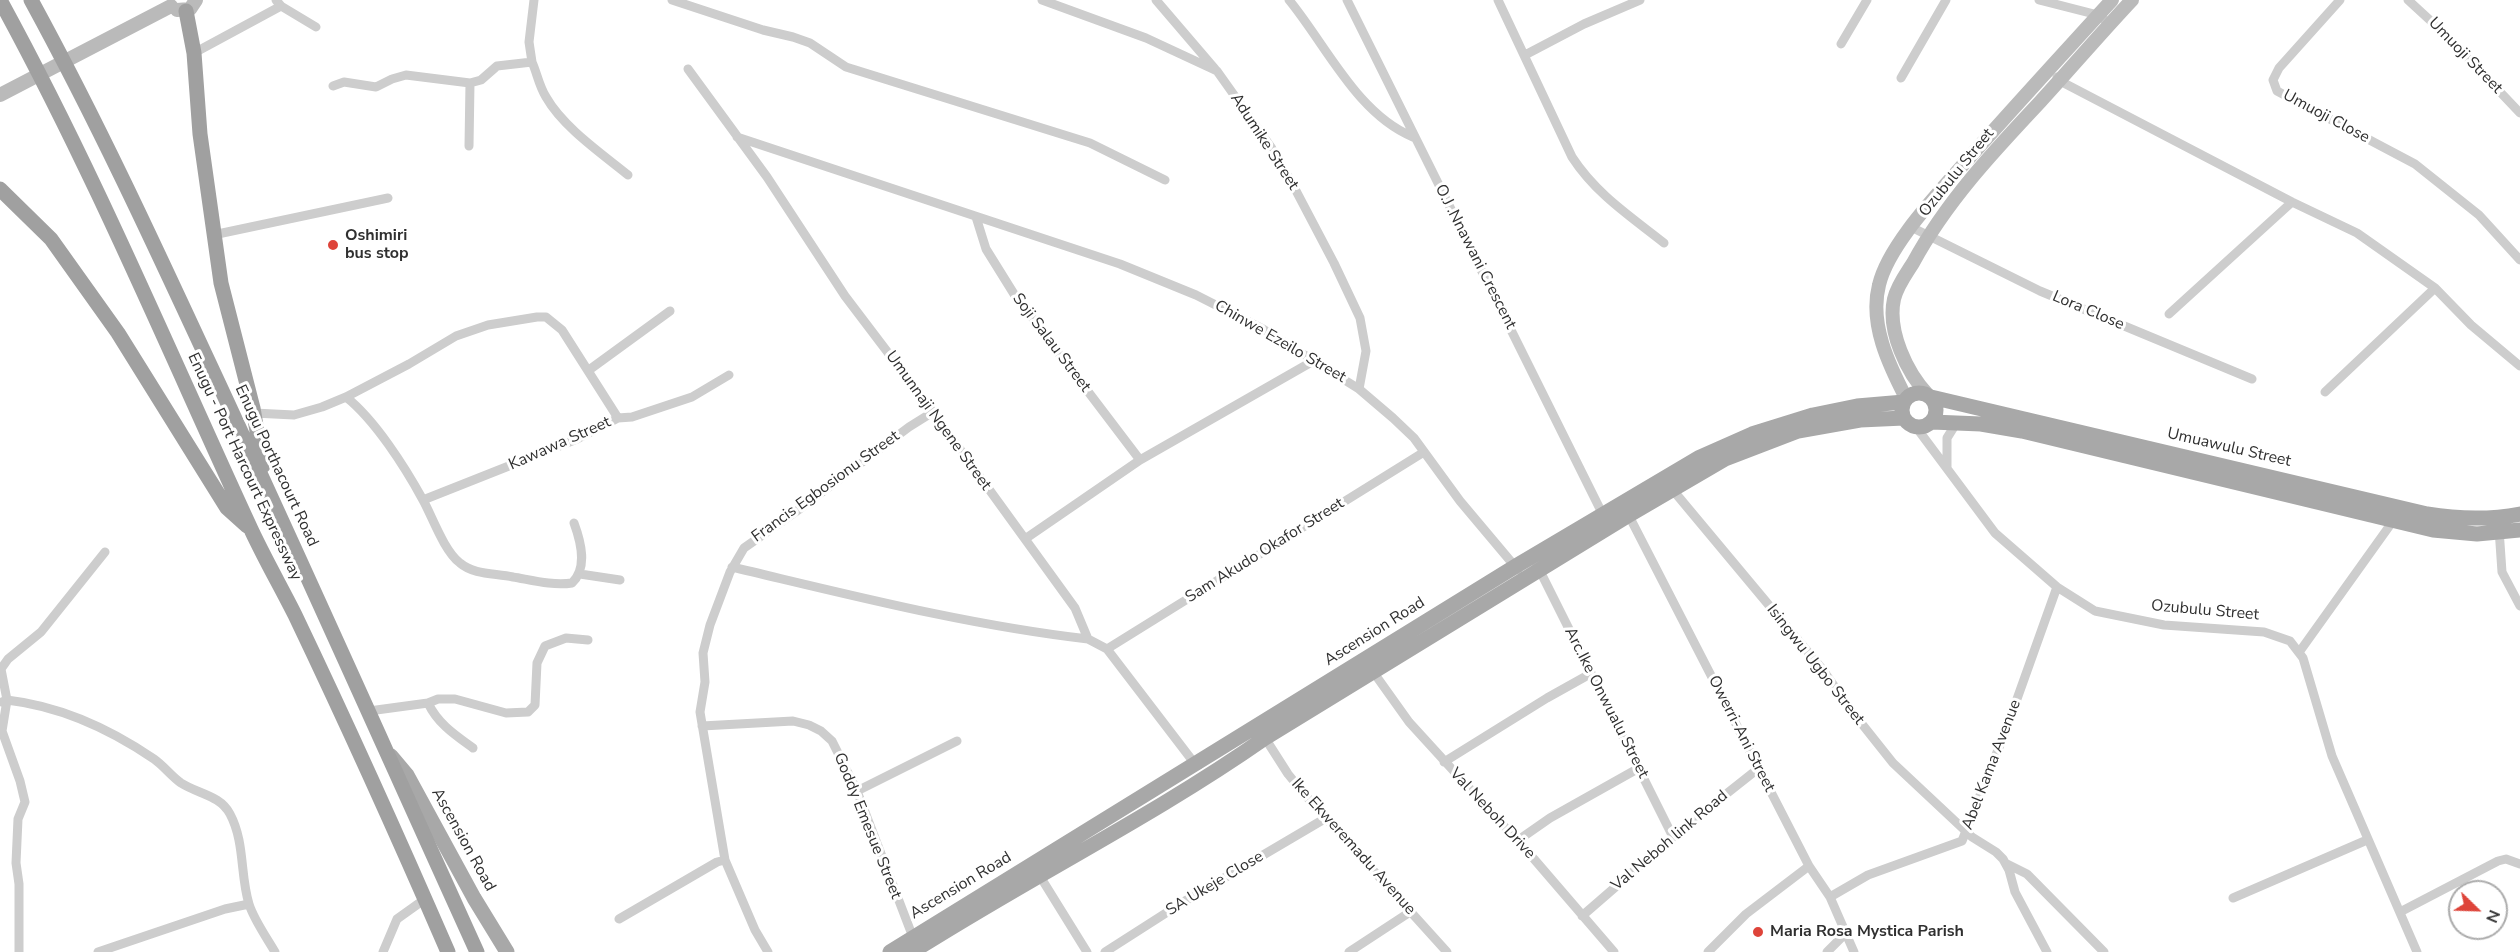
<!DOCTYPE html>
<style>
body{margin:0}
#map{position:relative;width:2520px;height:952px;overflow:hidden;background:#fff;font-family:"Nunito Sans",sans-serif}
canvas{display:block}
.north{position:absolute;left:2448px;top:880px;width:60px;height:60px;box-sizing:border-box;background:#fff;border:2px solid #acacac;border-radius:50%;rotate:113deg;font-size:16px;font-weight:700;line-height:24px;text-align:center;color:#303030}
.north::after{content:'';display:block;margin:auto;width:21px;height:27px;background:#de443a;clip-path:polygon(50% 0,100% 100%,50% 72%,0 100%)}
</style>
<div id="map">
<canvas width="2520" height="952"></canvas>
<div class="north">N</div>
</div>
<script>
const c = document.querySelector('canvas').getContext('2d');
c.lineJoin = 'round';
function stroke(path, color, width, dash) { c.strokeStyle = color; c.lineWidth = width; c.lineCap = dash ? 'butt' : 'round'; c.setLineDash(dash || []); c.stroke(path); }
function write(font, color, halo, rows, align = 'center') {
  c.font = font + ' "Nunito Sans",sans-serif'; c.lineWidth = 6; c.setLineDash([]); c.textBaseline = 'middle'; c.strokeStyle = halo; c.fillStyle = color; for (const [text, x, y, turn = 0] of rows) {
    c.save(); c.translate(x, y); c.rotate((+turn || 0) * Math.PI / 180); c.textAlign = isNaN(turn) ? turn : align; if (halo) c.strokeText(text, 0, 0); c.fillText(text, 0, 0); c.restore();
  }
}
stroke(new Path2D(`
 M276,0L281,6L316,27
 M672,0L763,30L793,37L810,43L846,67L1090,143L1165,180
 M1042,0L1146,38L1217,71L1271,147L1293,185L1334,263L1360,318L1366,351L1359,389
 M1156,0L1215,69
 M1289,0C1326,45 1357,114 1413,137
 M1347,0L1605,519
 M1498,0L1572,157C1596,194 1630,216 1664,243
 M2039,0L2098,15L2110,24
 M2340,0L2279,68L2273,80L2277,91L2415,164L2479,215L2520,260
 M2408,0L2445,34L2520,113
 M1841,44L1867,0
 M194,53L281,6
 M1525,55L1584,24L1640,0
 M532,62C537,73 539,86 546,97C563,127 601,153 628,175
 M688,69L767,177L845,296L933,412L1075,608L1088,639L1107,649L1195,764L1199,765
 M2057,77L2060,81L2292,202L2357,233L2435,288L2471,325L2520,366
 M1901,78L1946,0
 M333,86L344,82L376,87L392,79L406,75L470,83L481,80L497,66L532,62L529,42L534,0
 M737,137L1120,264L1196,295L1263,329L1359,389L1393,418L1414,438L1460,501L1518,570
 M469,146L470,83
 M976,217L986,249L1014,294L1140,460
 M1911,227L2040,291L2252,379
 M213,235L388,198
 M2169,314L2292,202
 M589,370L670,311
 M2325,392L2435,288
 M346,397C375,420 405,467 423,500C432,516 444,551 460,563C474,575 495,573 513,577C531,580 553,586 572,583C588,568 581,542 574,523
 M254,413L294,415L322,407L346,397L409,364L456,336L488,325L537,317H546L562,330L618,418
 M1916,427L1995,533L2057,587L2095,611L2164,625L2264,632L2290,641L2303,658L2332,756L2417,952
 M1947,467V438L1957,422
 M1672,489L1823,670L1854,714L1893,763L1972,837L1996,852L2003,859L2009,870L2015,892L2047,952
 M423,500L577,439L618,418L632,417L692,397L729,375
 M1627,512L1809,866L1830,897L1854,952
 M2499,529L2502,572L2520,606
 M1025,539L1140,460L1315,360
 M1533,557L1673,837
 M732,567C851,595 967,625 1088,639
 M580,574L620,580
 M1107,649L1424,452
 M2300,651L2393,521
 M1374,673L1409,722L1534,859L1614,952
 M2,702L7,700C59,706 110,729 154,759C164,766 171,776 181,783C198,794 220,795 230,814C245,842 240,875 249,904C254,920 267,938 275,952
 M428,703C438,724 455,735 473,748
 M369,711L428,703L438,699H455L506,713L528,712L535,705L537,663L545,646L566,638L588,640
 M702,726L793,721L809,725L821,731L832,741L857,791L914,940
 M1265,738L1288,774L1306,796L1447,952
 M1444,762L1547,698L1590,674
 M857,791L957,741
 M1517,841L1550,818L1639,768
 M2007,864L2027,874L2104,952
 M1038,873L1087,952
 M1830,897L1868,875L1962,841L2007,727L2057,587
 M2233,898L2367,840
 M2400,912L2498,861L2506,859L2520,864
 M1582,916L1687,825L1759,768
 M619,919L717,862L725,860
 M19,952V884L16,863L18,819L25,802L20,781L2,731L7,700L1,669L8,659L41,632L105,552
 M98,952L225,909L249,904
 M383,952L397,919L425,899
 M768,952L755,930L725,860L700,712L705,682L703,653L710,625L730,572L744,548L801,508L909,427L933,412
 M1105,952L1180,904L1326,818
 M1349,952L1410,912
 M1708,952L1746,914L1809,866
 M1827,952L1847,932`), '#cdcdcd', 9);
stroke(new Path2D(`
 M177,10L190,9L196,0
 M0,95L171,6
 M1928,395C1907,373 1887,331 1894,299C1897,286 1906,274 1913,263C1946,202 1993,152 2040,102C2071,68 2101,33 2132,0
 M1906,398C1889,365 1869,324 1879,285C1888,246 1936,196 1962,166C2011,110 2062,55 2112,0`), '#bababa', 14);
stroke(new Path2D(`
 M1902 410a17 17 0 1 1 34 0a17 17 0 1 1-34 0Z
 M1931,397L2427,514C2458,519 2489,520 2520,514
 M1932,422L1981,424L2022,431L2433,530L2477,534L2520,530
 M391,756L407,775L474,898L507,952
 M890,952L1516,566L1700,457L1752,434L1813,415L1857,406L1904,402
 M912,952C1028,878 1152,817 1265,738L1629,515L1725,459L1798,431L1860,420L1904,418`), '#a8a8a8', 15);
stroke(new Path2D(`
 M0,0C93,170 168,349 249,525C263,556 280,585 295,615C348,726 399,839 448,952
 M31,0C96,119 153,242 210,365C301,560 388,756 477,952
 M186,11L194,53L200,134L221,283L253,408L263,466
 M0,189L51,239L118,333L227,508L247,526`), '#a0a0a0', 15);
for (const [x, y, r, color] of [
 [333,245,6,"#de443a"],
 [1758,932,6,"#de443a"]
]) { const dot = new Path2D(); dot.arc(x, y, r, 0, 2 * Math.PI); c.fillStyle = color; c.fill(dot); stroke(dot, '#fff', 2); }
write('16px', '#303030', '#fff', [
 ["Umuoji Street",2465,56,46],
 ["Umuoji Close",2326,117,28],
 ["Adumike Street",1264,142,57],
 ["Ozubulu Street",1957,173,-51],
 ["O.J .Nnawani Crescent",1475,257,63],
 ["Lora Close",2088,311,23],
 ["Chinwe Ezeilo Street",1280,342,30],
 ["Soji Salau Street",1051,343,53],
 ["Umunnaji Ngene Street",938,421,54],
 ["Kawawa Street",560,444,-24],
 ["Umuawulu Street",2229,448,13],
 ["Enugu Porthacourt Road",276,466,65],
 ["Enugu - Port Harcourt Expressway",244,467,65],
 ["Francis Egbosionu Street",826,487,-36],
 ["Sam Akudo Okafor Street",1265,551,-32],
 ["Ozubulu Street",2205,611,5],
 ["Ascension Road",1375,632,-32],
 ["Isingwu Ugbo Street",1815,665,52],
 ["Arc.Ike Onwualu Street",1606,703,63],
 ["Owerri-Ani Street",1741,734,63],
 ["Abel Kama Avenue",1992,765,-69],
 ["Val Neboh Drive",1492,814,47],
 ["Goddy Emesue Street",867,826,68],
 ["Ascension Road",463,840,61],
 ["Val Neboh link Road",1670,841,-40],
 ["Ike Ekweremadu Avenue",1353,847,48],
 ["SA Ukeje Close",1215,884,-31],
 ["Ascension Road",961,886,-31]
]);
write('bold 16px', '#303030', '#fff', [
 ["Oshimiri",345,236],
 ["bus stop",345,254],
 ["Maria Rosa Mystica Parish",1770,932]
], 'left');
</script>
